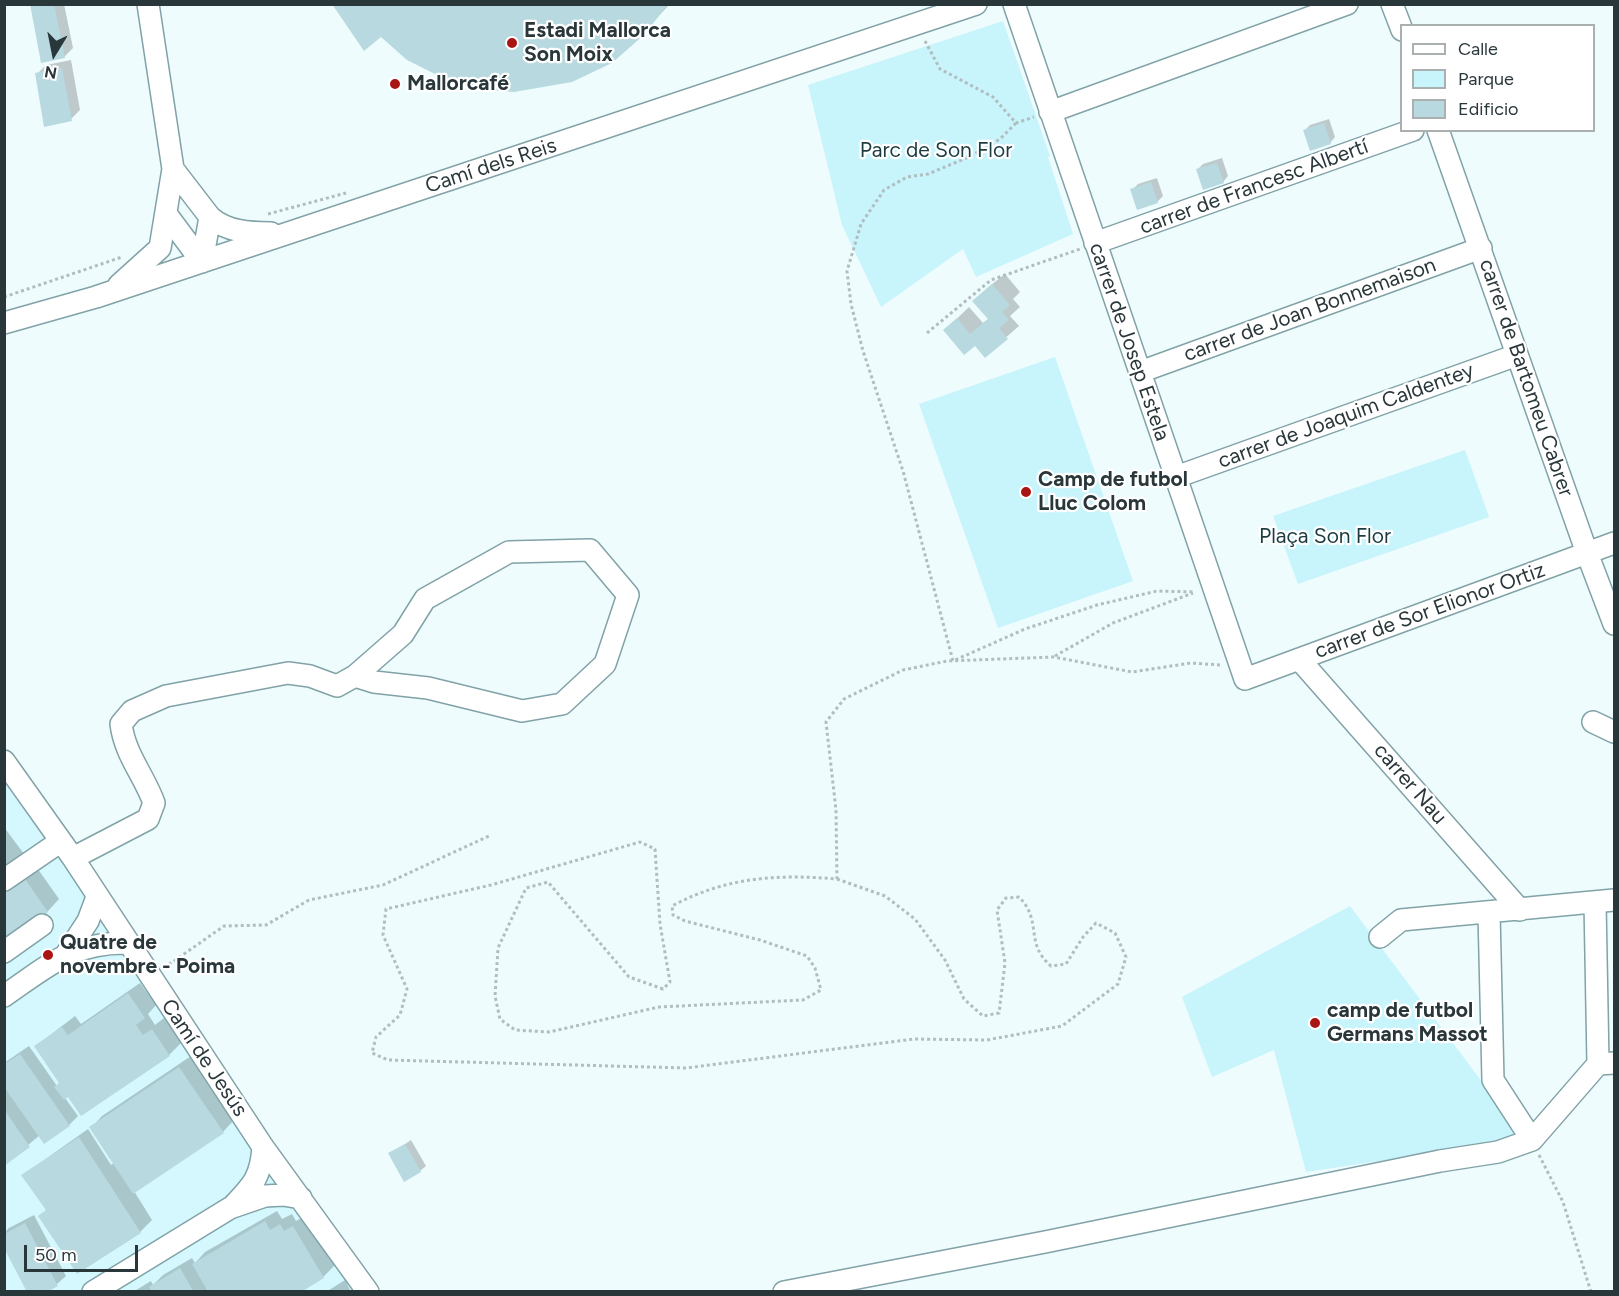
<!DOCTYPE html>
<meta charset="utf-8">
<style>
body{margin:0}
#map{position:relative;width:1619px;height:1296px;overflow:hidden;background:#eefcfe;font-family:Figtree,sans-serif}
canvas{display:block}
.frame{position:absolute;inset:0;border:6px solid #2a373a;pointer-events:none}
.legend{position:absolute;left:1400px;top:24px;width:195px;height:108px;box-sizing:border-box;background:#fff;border:2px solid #aaafb0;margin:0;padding:8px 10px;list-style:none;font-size:18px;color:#2a373a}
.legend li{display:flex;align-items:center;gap:12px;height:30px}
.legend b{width:30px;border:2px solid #aaafb0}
.north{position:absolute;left:24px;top:24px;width:60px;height:60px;-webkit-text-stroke:4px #fff;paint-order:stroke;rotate:190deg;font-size:16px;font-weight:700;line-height:24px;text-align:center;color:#2a373a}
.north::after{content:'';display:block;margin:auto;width:21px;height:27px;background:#2a373a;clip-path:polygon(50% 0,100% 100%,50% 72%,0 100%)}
.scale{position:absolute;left:24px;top:1245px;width:114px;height:27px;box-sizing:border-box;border:3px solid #2a373a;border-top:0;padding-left:8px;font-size:18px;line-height:21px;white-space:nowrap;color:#2a373a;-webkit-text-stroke:4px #fff;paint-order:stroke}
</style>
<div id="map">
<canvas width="1619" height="1296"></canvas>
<div class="frame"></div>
<ul class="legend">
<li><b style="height:8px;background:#fff"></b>Calle</li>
<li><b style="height:16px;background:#c8f4fb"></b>Parque</li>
<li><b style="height:16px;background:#b7d9df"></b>Edificio</li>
</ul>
<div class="north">N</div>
<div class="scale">50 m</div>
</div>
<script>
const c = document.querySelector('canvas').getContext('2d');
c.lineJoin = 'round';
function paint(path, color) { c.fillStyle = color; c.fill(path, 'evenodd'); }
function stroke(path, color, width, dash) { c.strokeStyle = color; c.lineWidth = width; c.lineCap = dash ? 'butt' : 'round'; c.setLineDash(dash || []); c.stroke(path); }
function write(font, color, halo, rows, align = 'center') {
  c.font = font + ' Figtree,sans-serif'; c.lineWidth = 4.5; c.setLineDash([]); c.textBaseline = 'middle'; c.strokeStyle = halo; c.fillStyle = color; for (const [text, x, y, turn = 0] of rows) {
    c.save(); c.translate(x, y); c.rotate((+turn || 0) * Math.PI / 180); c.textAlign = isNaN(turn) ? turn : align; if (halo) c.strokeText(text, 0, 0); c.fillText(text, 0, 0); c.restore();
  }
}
paint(new Path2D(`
 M4,747L97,897L363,1291H5Z`), '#d4f8fd');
paint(new Path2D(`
 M1003,21L1050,156L1048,157L1073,234L976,277L963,249L881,307L842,225L808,85Z
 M1055,357L1133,581L998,628L919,404Z
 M1465,450L1489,517L1298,584L1273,516Z
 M1350,906L1519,1131L1513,1141L1306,1172L1274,1050L1212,1077L1182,997Z`), '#c8f4fb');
paint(new Path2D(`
 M31,4H64L73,48L64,57Z
 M334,4H670L640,36L381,35Z
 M71,60L80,110L71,119L37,74L46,65Z
 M1329,119L1335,137L1330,143L1304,131L1310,125Z
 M1222,158L1228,176L1223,182L1197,170L1203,164Z
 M1157,178L1163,196L1157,202L1132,190L1138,184Z
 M1005,274L1020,292L1013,299L1020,307L1010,316L1019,326L986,355L975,343L945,330L969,307L983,323L989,318L986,289Z
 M4,827L24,854L4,871Z
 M35,865L59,899L48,911L4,941V887Z
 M140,983L156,1005L148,1014L155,1025L164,1018L181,1043L169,1055L82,1114L68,1095L65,1098L78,1116L69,1125L40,1135L4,1165V1089L7,1088L4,1063L29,1046L57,1086L61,1083L36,1046L75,1016L81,1024Z
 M191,1056L234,1120L223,1132L134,1191L152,1220L140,1232L77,1272L47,1210L23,1175L88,1129L111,1165L114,1163L91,1128L102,1116Z
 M411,1140L426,1166L420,1171L390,1154Z
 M277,1211L282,1219L292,1214L296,1221L306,1215L335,1265L323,1277L298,1292H133L151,1281L153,1285L163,1275L192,1258L195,1263L205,1252Z
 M34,1215L66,1276L57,1284L43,1292L4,1245V1233L9,1228Z
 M345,1280L351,1292H326Z`), '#0003');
paint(new Path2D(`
 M30,4H54L65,58L41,63Z
 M332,4H668L645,34L612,63L572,82L514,92L480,89L443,78L407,60L381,37L364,51Z
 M62,68L72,121L44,127L35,73Z
 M1324,123L1331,144L1310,151L1303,130Z
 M1217,163L1224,183L1203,190L1196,169Z
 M1151,182L1158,203L1137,210L1130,189Z
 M992,284L1010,305L1002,312L1009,320L999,328L1008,339L985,358L975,346L964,355L943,330L957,318L970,334L988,319L972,301Z
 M23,876L48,912L4,943V889Z
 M128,993L145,1018L136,1025L143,1035L152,1029L170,1056L81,1116L68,1097L64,1100L54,1087L59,1083L34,1046L62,1027L68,1035Z
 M20,1054L70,1126L44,1144L4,1087V1064Z
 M179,1067L224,1133L133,1194L89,1127Z
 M4,1109L30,1147L4,1166Z
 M79,1137L141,1233L77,1274L38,1216L46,1210L21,1175Z
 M405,1144L421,1172L404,1182L388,1153Z
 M265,1221L270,1230L280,1224L284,1231L293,1226L324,1278L301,1292H208L192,1264Z
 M25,1223L58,1286L47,1292H27L4,1248V1234Z
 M180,1268L194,1292H152L149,1287Z`), '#b7d9df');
const minor = new Path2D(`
 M1014,4L1245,679L1614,543
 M1392,4L1402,30
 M1050,112L1347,4
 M1438,130L1587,553L1614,624
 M173,169L210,217L202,262
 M167,215L202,262
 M210,217C227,232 250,233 271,233
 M1095,243L1413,130
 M119,285L160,248L173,169L148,4
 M4,323L96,297L976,4
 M1140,372L1481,248
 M1176,477L1517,355
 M1299,659L1520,910
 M1593,722L1614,732
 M4,761L73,858L263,1147L368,1292
 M73,858L148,819L154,803C144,775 125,755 121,724L132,711L166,696L288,673L310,676L337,686L355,676L374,682L428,688L522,711L562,704L605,664L628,595L590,550L509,552L425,599L403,634L355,676
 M4,880L61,841
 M1595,902L1598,1064
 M1489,913L1493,1080L1532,1140
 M1380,937L1401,920L1614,900
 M4,952L42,925
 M67,953L88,921L97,897
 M4,996C48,966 72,942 128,943
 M233,1206C253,1185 261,1177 263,1147
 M93,1292L230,1208L265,1196L283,1195L301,1198
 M784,1292L1045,1242L1440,1161L1498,1152L1532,1140L1598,1064L1614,1063`);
stroke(minor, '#81a2a7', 24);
stroke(new Path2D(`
 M925,41L940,69L993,97L1016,123L1034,117
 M1016,123L1000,139L969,157L928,174L907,177L884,190L861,224L847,271L851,304L863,351L903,471L953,661L1025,629L1097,605L1157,591L1195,592
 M268,214L346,193
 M4,297L122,257
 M927,333L991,280L1080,249
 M1055,656L1113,623L1193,593
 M837,879L885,896L915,919L945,960L964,999L983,1016L999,1013L1005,963L997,910L1006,898L1019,897C1043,921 1024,943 1051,966L1066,964L1083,937L1096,923L1115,933L1126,957L1118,984L1062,1026L987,1040L914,1039L686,1068L388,1060L372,1053L376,1037L400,1015L407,989L383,935L386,909L491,885L640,842L655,849L660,924L670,982L663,989L629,977L548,882L526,888L498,948L495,996L500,1019L515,1030L549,1032L659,1007L803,1000L821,990L815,968L807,956L760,940L685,921L673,915L672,906C726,877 777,874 837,879L836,810L826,722L844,699L903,670L947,661L1054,657L1132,672L1191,663L1221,665
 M164,968L224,926L266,925L309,900L383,885L491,835
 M1539,1155L1563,1202L1591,1292`), '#b0bec0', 3, [3, 3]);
stroke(minor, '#fff', 21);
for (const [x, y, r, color] of [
 [512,43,6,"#a81512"],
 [395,84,6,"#a81512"],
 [1026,492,6,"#a81512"],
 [48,955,6,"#a81512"],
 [1315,1023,6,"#a81512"]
]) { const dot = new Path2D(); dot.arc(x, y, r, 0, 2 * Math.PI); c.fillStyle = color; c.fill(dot); stroke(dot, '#fff', 2); }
write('bold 21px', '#2a373a', '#fff', [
 ["Estadi Mallorca",524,31],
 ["Son Moix",524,55],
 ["Mallorcafé",407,84],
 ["Camp de futbol",1038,480],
 ["Lluc Colom",1038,504],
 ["Quatre de",60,943],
 ["novembre - Poima",60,967],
 ["camp de futbol",1327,1011],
 ["Germans Massot",1327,1035]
], 'left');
write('21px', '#1b3d42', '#fff', [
 ["Parc de Son Flor",936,151],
 ["Plaça Son Flor",1325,537]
]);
write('21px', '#2a373a', '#fff', [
 ["Camí dels Reis",491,166,-18],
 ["carrer de Francesc Albertí",1254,187,-20],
 ["carrer de Joan Bonnemaison",1310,310,-20],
 ["carrer de Josep Estela",1129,342,71],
 ["carrer de Bartomeu Cabrer",1526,378,71],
 ["carrer de Joaquim Caldentey",1346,416,-20],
 ["carrer de Sor Elionor Ortiz",1430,611,-20],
 ["carrer Nau",1410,784,49],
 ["Camí de Jesús",204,1058,56]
]);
</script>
